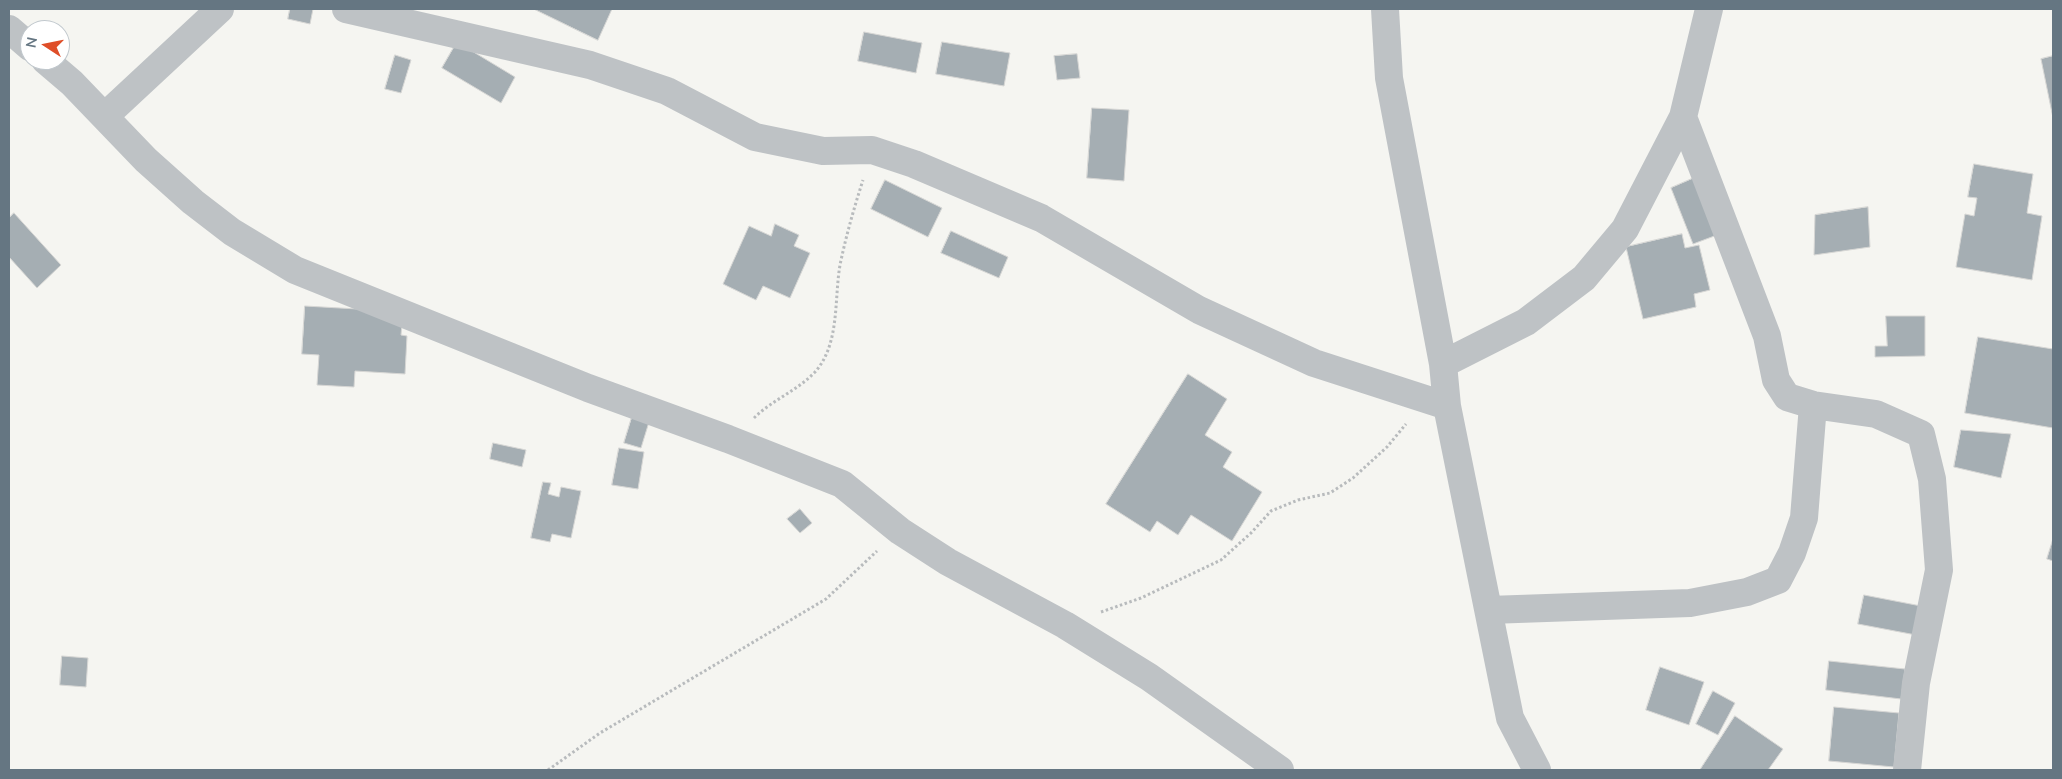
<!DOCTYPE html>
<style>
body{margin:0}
#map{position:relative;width:2062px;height:779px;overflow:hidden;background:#f5f5f1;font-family:Mulish,sans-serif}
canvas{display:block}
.frame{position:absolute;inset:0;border:10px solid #657682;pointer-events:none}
.north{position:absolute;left:20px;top:20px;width:50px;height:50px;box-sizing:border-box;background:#fff;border:1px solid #c1c8cd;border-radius:50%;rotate:281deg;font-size:14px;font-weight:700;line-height:20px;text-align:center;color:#657682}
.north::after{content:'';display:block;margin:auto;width:18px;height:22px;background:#df4e28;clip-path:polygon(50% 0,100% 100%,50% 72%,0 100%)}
</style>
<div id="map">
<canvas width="2062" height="779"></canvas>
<div class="frame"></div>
<div class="north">N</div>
</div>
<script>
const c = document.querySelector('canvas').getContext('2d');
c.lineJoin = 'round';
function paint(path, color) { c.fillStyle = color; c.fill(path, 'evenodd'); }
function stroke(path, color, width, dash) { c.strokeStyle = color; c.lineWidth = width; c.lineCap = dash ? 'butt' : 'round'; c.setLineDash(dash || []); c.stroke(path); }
const building = new Path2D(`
 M290,9H313L310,24L288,19Z
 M534,9H612L598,40Z
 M864,32L922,43L916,73L858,61Z
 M457,42L515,77L501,103L442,68Z
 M942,42L1010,53L1004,86L936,74Z
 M1077,54L1080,78L1057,80L1054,56Z
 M395,55L411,60L401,93L385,89Z
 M2053,56V118L2041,59Z
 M1092,108L1129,110L1124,181L1087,178Z
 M1974,164L2033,174L2027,213L2042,216L2032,280L1956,267L1965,214L1974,216L1977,198L1968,197Z
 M1694,178L1717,235L1693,244L1671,188Z
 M885,180L942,208L928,237L871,209Z
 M1868,207L1870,247L1814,255L1815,215Z
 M14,213L61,265L37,288L9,257V218Z
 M775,224L799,235L794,246L810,253L790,298L763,286L756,300L723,284L749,226L771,236Z
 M951,231L1008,257L999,278L941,253Z
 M1682,234L1685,248L1699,245L1710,290L1694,294L1696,307L1643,319L1626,247Z
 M305,306L392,311L402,324L401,335L407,336L405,374L355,371L354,387L317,385L319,355L302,354Z
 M1886,316H1925V356L1875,357V346H1887Z
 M1978,337L2053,349V428L1965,413Z
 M1188,374L1227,399L1205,435L1232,452L1223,467L1262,492L1232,541L1191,515L1178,535L1157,521L1150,532L1106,504Z
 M632,417L649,422L641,448L624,443Z
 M1961,430L2011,434L2001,478L1954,467Z
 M493,443L526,450L522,467L490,459Z
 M619,448L644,452L638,489L612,485Z
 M543,482L551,483L548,494L559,497L561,487L581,491L571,538L552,534L550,542L531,538Z
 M800,509L812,523L800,533L787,519Z
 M2053,539V561L2047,559Z
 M1864,595L1921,606L1916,635L1858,624Z
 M62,656L88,658L86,687L60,685Z
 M1829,661L1905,669L1901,699L1826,690Z
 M1660,667L1704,682L1689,725L1646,710Z
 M1713,691L1735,703L1718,735L1696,724Z
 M1834,707L1899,713L1894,767L1829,761Z
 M1735,716L1783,749L1768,770H1700Z`);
paint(building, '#a5aeb3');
stroke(building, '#d6d6d4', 1);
stroke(new Path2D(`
 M754,418C772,400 797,391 815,372C840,344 834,300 840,265C846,236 854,208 863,180
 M1101,612L1141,598L1221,560L1251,533L1271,511L1298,500L1330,493L1353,478L1387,447L1406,424
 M548,770L600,733L826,599L877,551`), '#b8bbbd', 3, [2.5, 2.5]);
stroke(new Path2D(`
 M346,9L590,65L667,91L755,137L823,151L872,150L914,164L1041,218L1199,310L1314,363L1447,406
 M1385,9L1389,78L1443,364L1447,406L1510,718L1537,770
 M9,29L30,47
 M45,60L72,83L146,160L193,202L232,232L295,270L588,388L728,439L842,484L900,531L948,562L1065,625L1149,677L1280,770
 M105,116L220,9
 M1683,117L1767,336L1776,380L1787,397L1813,405L1876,414L1921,434L1932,479L1939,570L1916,683L1907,770
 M1443,364L1526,322L1584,278L1625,229L1683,117L1709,9
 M1489,610L1690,603L1747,592L1778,580L1792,553L1804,518L1813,405`), '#bec2c5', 28);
</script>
